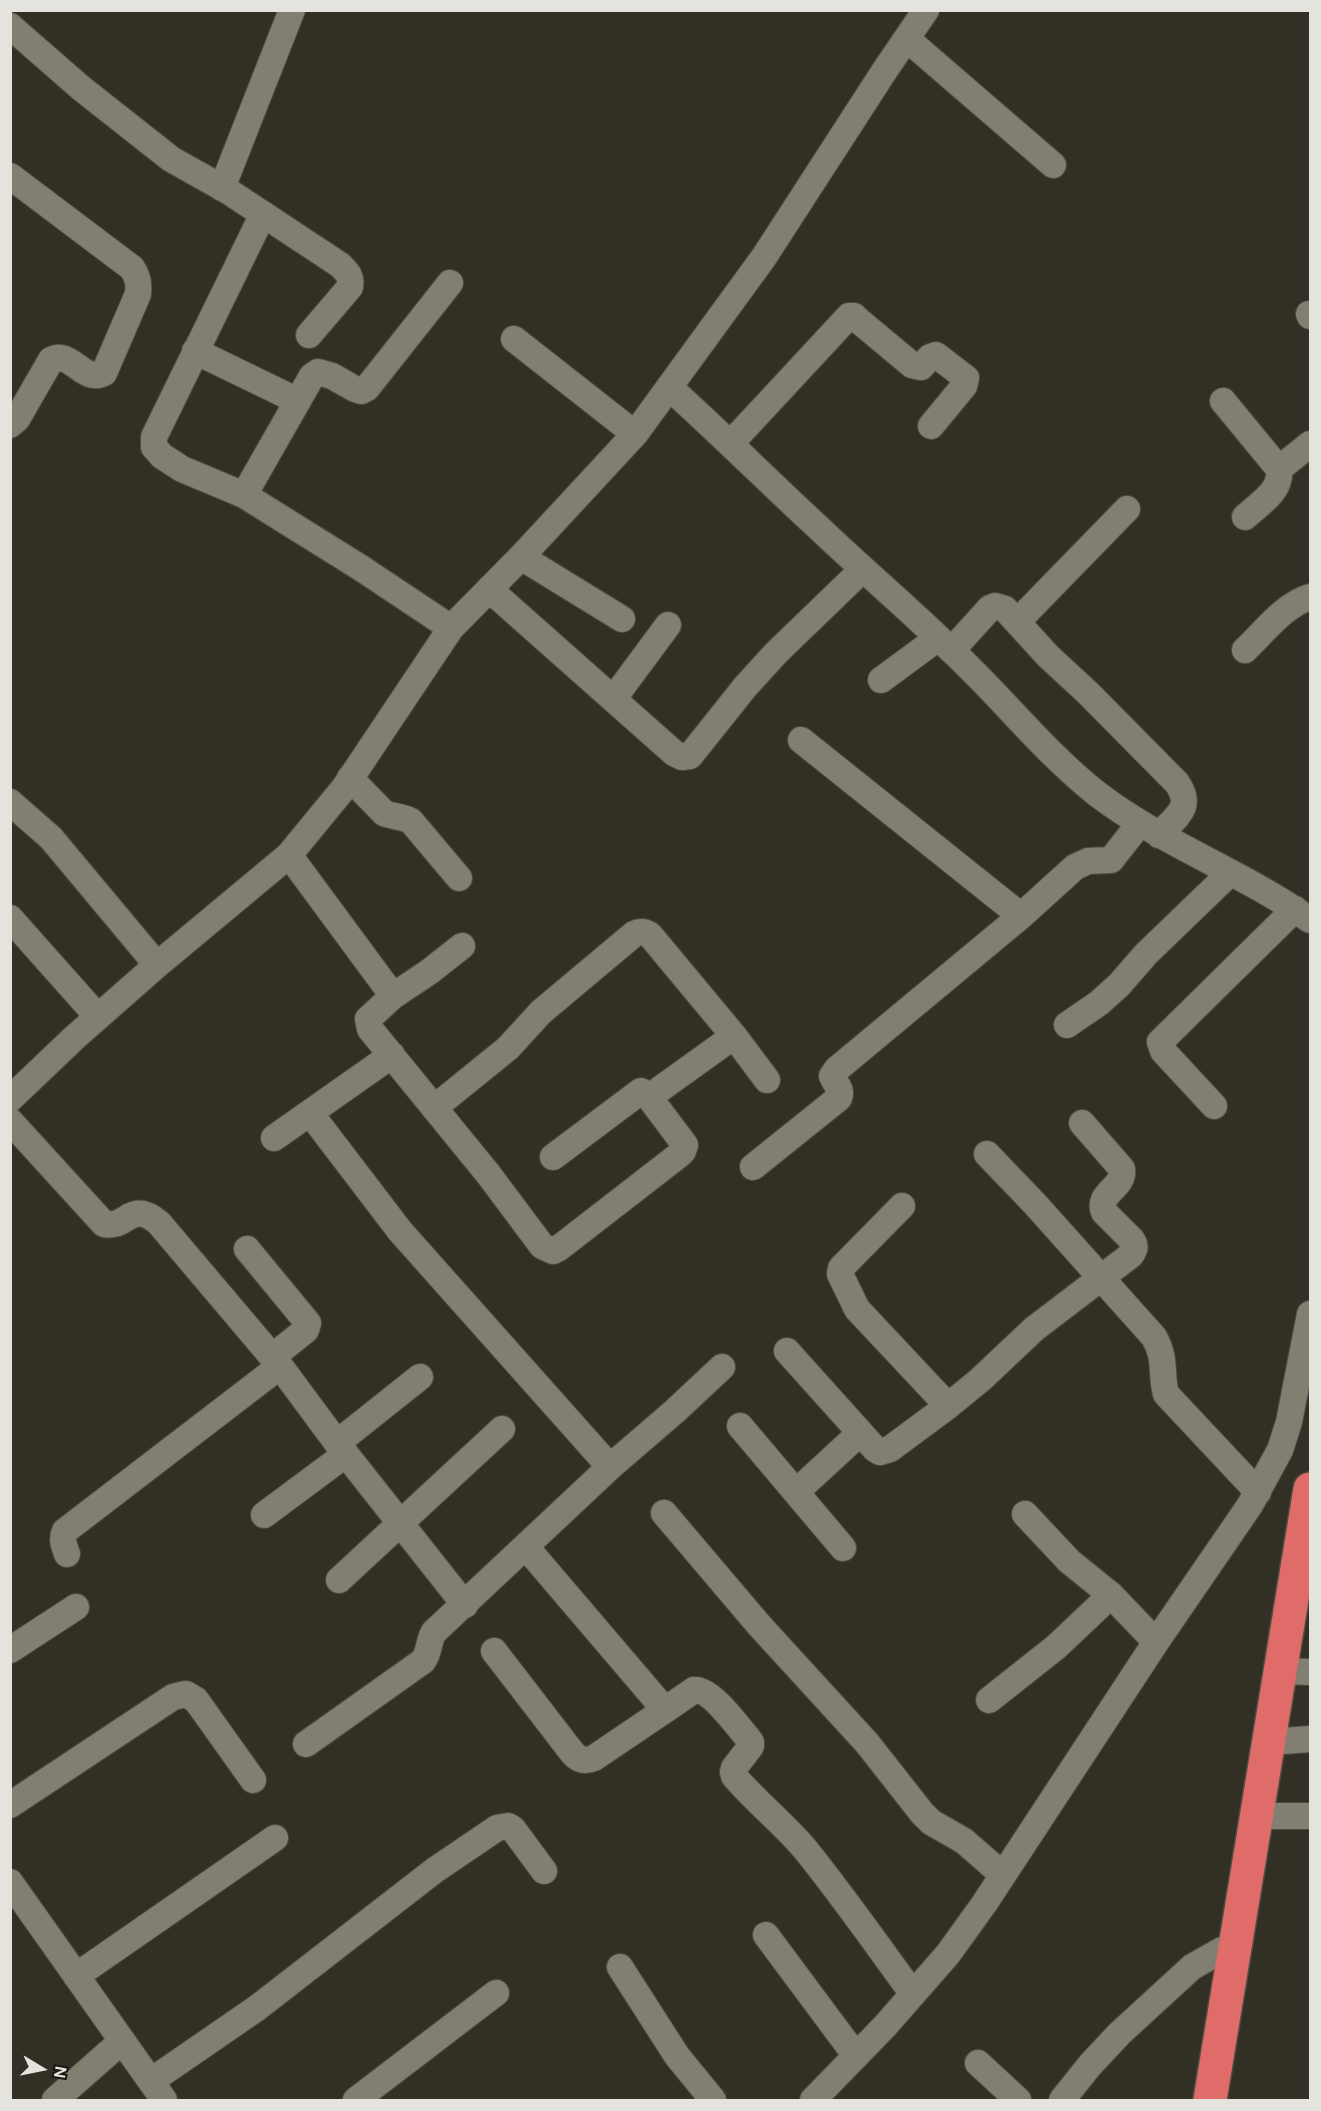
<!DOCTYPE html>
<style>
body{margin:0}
#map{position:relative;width:1321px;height:2111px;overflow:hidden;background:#322f25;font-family:"DM Sans",sans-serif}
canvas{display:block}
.frame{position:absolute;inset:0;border:12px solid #e5e3dd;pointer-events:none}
.north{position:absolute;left:12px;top:2039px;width:60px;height:60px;-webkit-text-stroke:4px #191713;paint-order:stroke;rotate:100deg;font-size:16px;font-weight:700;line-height:24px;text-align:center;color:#e5e3dd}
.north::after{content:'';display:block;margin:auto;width:21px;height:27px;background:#e5e3dd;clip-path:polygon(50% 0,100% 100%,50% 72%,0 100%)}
</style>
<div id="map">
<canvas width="1321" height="2111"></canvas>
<div class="frame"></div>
<div class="north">N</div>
</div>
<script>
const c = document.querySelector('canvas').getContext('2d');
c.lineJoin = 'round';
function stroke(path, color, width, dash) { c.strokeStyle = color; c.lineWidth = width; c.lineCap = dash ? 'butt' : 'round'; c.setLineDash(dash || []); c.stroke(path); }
const minor = new Path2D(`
 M10,26L81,88L171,159L228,191L340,265C347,272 352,276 350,287L309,335
 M907,39L1053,165
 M10,176L132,268C138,277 139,284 138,294L104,373C83,384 71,349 51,360L17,419L10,425
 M222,188L292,10
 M263,214L154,437V447L162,456L182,469L244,495L361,568L451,628
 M1309,314L1310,316
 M514,339L635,434
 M195,351L298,401
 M669,387C721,434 770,483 821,530C864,571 909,609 951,650C1001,696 1043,751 1096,793C1162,844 1243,872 1310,920
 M1223,401L1279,469
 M731,443L849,316H854L858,320L912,365L921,367L930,357L936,355L966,378L964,386L931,426
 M244,495L312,376L318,372L332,376L355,389L361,391L367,388L450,283
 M1245,517C1260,503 1282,491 1279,469L1310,444
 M521,557L622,619
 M489,589L674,753L682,757L690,756L745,687L776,653L863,569
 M1017,622L1127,509
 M952,650L990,608L995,606L1005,609L1048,656L1088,693L1177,783C1194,808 1176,816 1159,835
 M1245,650C1265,631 1284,605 1310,597
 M881,680L938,638
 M614,698L668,625
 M801,740L1021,916
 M350,778L384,813C393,817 402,816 411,821L459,878
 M10,802L51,838L157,965
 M289,855L393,996L368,1019L370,1029L489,1175L542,1246L553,1251L559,1248L679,1155L683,1151L685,1145L649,1097L641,1091L553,1157
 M10,918L98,1017
 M393,996L429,972L462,946
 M1067,1025L1099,1003L1119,985L1146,954L1230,873
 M649,1097L734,1036
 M10,1099L74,1038L157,965L289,855L344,788L451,628L521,557L635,434L764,257L885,70L926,10
 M1214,1106L1163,1051L1160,1042L1295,909
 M434,1108L508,1048L541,1012L634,934C640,931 644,931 650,935L734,1036L767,1080
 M310,1113L400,1231L610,1467
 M10,1121L104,1224C128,1229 130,1199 159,1223L280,1366L337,1443L465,1605
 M274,1138L392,1055
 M987,1154L1035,1204L1154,1337C1167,1360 1160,1372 1166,1394L1258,1492
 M753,1167L839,1098C843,1089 835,1084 832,1076L837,1069L1021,916L1075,867L1088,861L1111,860L1140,823
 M902,1206L841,1268L840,1274L857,1309L948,1406
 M247,1249L308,1323L306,1330L272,1357
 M787,1351L875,1449L880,1452L890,1449L948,1406L980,1380L1034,1329L1131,1255C1135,1249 1136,1246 1132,1240L1104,1212C1096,1193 1125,1188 1122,1169L1082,1123
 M740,1426L843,1548
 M337,1443L420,1377
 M796,1492L860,1433
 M664,1513L759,1625L867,1743L922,1813L931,1822L964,1841L1003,1875
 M1025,1514L1069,1561L1111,1595L1156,1642
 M264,1515L346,1454
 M526,1547L665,1710L694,1690C710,1688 736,1724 747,1737L751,1742V1746L734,1768L733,1772L734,1776C756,1802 783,1823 805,1849C843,1896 877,1945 913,1994
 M67,1554C64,1545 61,1539 65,1531L280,1366
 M339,1580L502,1429
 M10,1650L76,1607
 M494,1651L571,1751C577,1759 584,1762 594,1758L665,1710
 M1281,1671L1310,1672
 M989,1700L1056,1647L1111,1595
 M1270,1742L1310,1739
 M306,1744L423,1661C430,1652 428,1641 434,1632L610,1467L675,1411L722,1367
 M10,1805L173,1697L186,1694L196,1700L253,1780
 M1257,1816H1310
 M10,1882L164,2100
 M766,1935L856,2056
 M620,1967L677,2056L713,2100
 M76,1976L275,1838
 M978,2063L1018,2100
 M151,2081L257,2008L435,1870L497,1828L508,1826L513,1829L544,1871
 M55,2100L122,2041
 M356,2100L496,1993
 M813,2100L885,2026L948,1954L984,1904L1156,1642L1250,1505L1280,1450L1289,1422L1310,1314
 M1062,2100L1090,2065L1119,2034L1192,1967L1222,1950L1235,1948`);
const highway = new Path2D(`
 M1210,2100L1310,1489`);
stroke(minor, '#4f4c44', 28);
stroke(highway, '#4f4c44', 36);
stroke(minor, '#817e72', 26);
stroke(highway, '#df6c68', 33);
</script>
